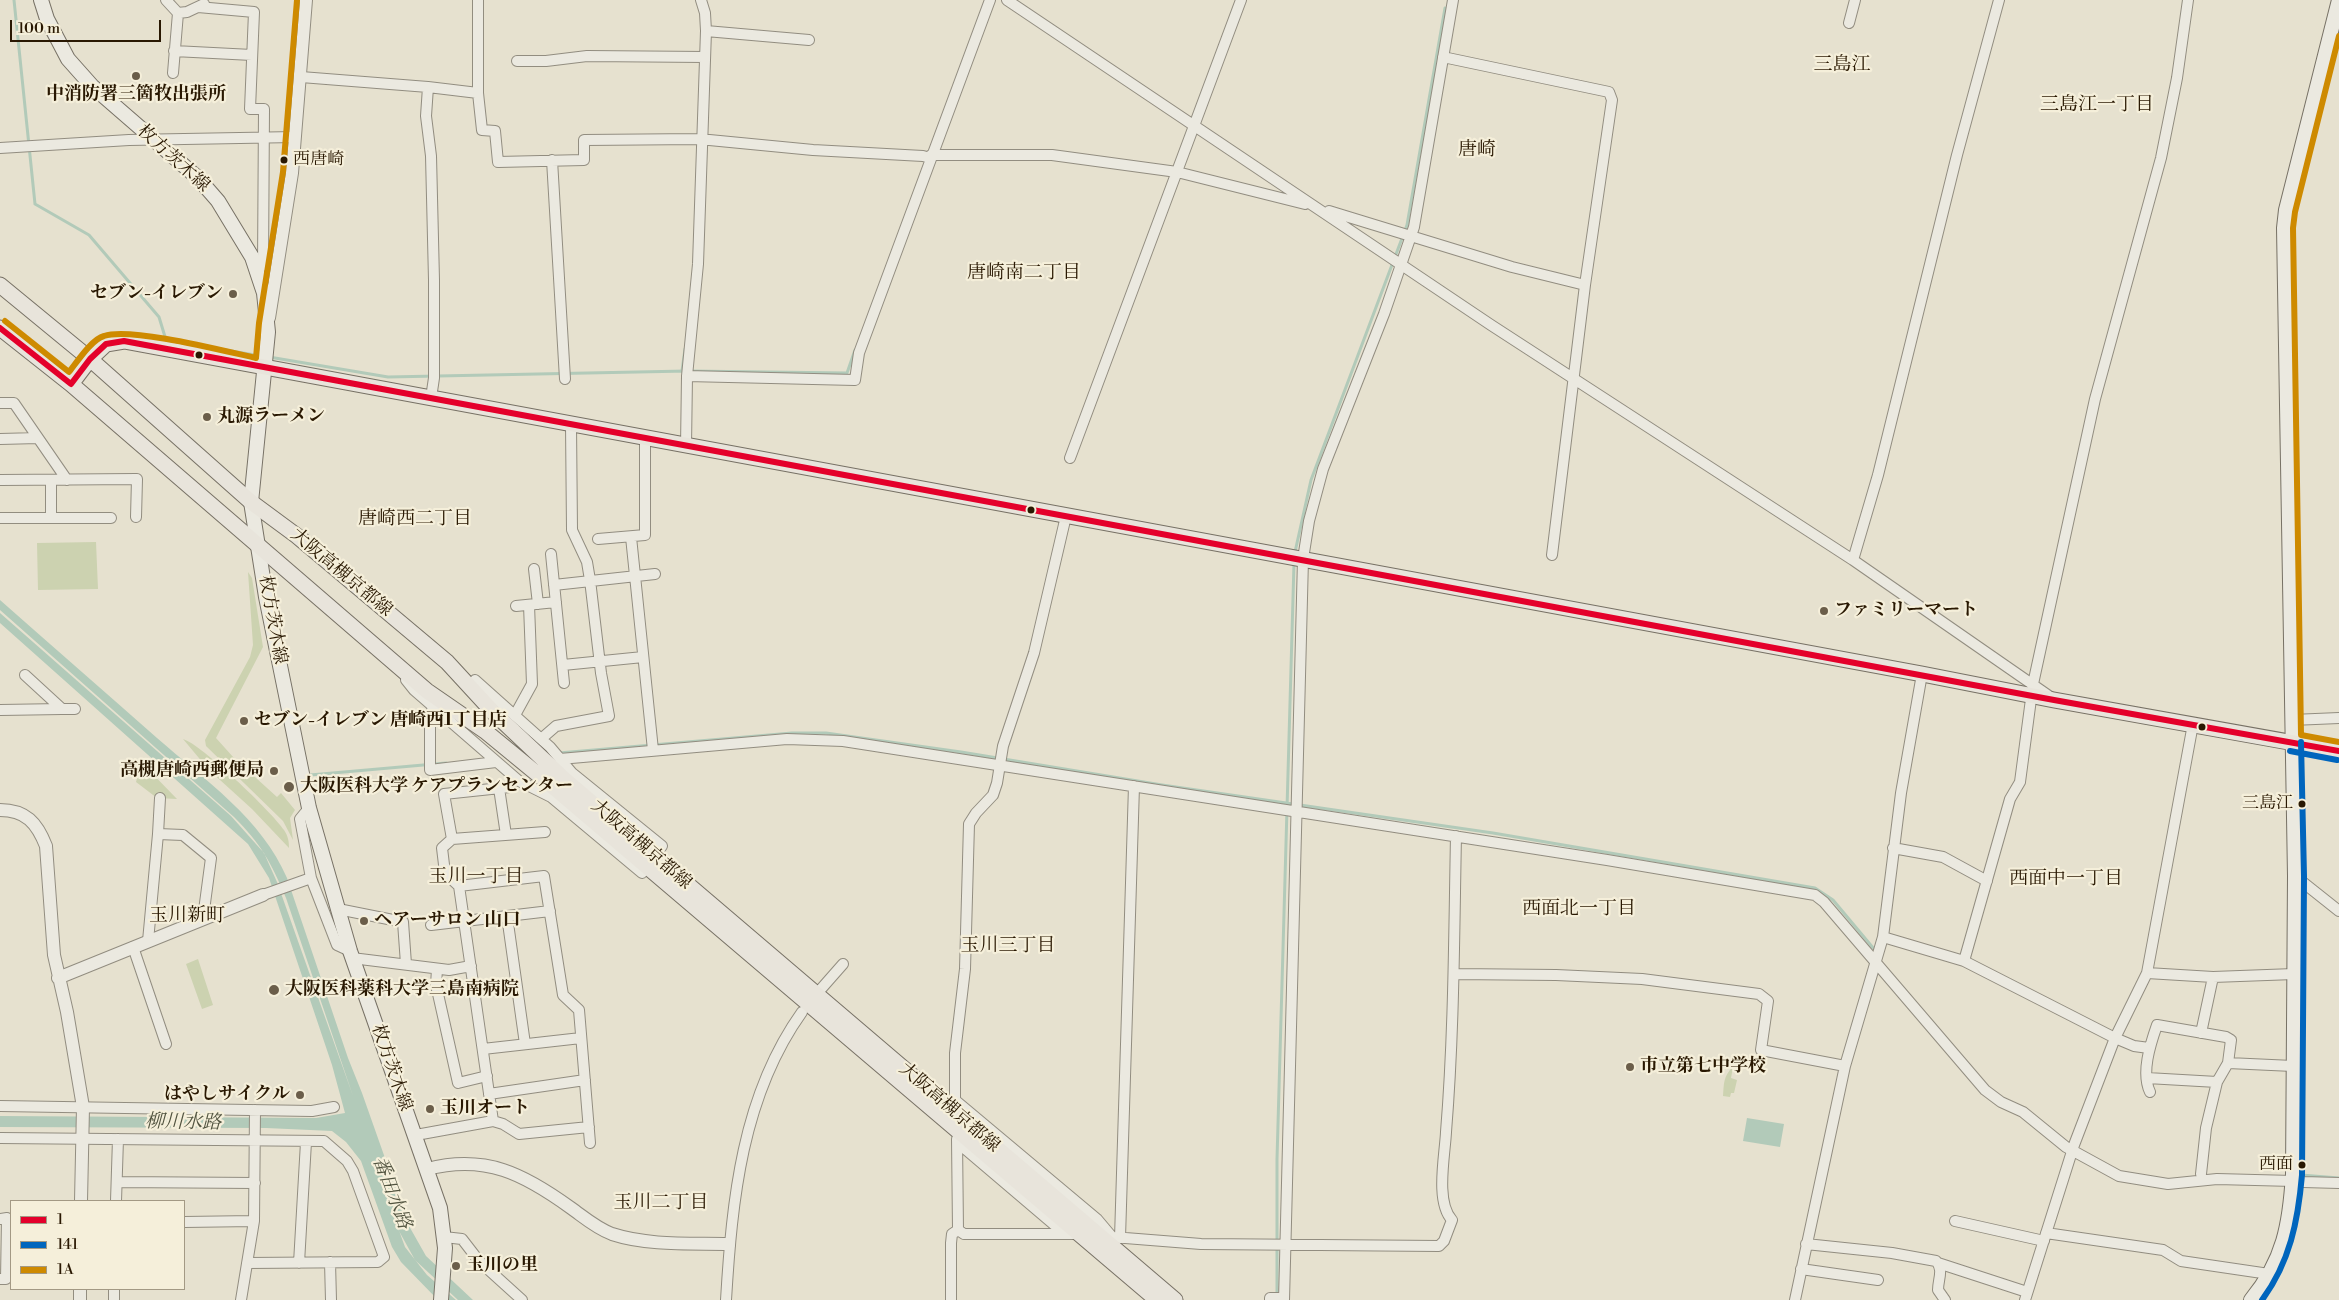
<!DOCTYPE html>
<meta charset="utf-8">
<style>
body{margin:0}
#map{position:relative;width:2339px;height:1300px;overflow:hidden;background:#e6e1cf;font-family:"Libre Bodoni",serif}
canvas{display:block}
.legend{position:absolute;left:10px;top:1200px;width:175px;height:90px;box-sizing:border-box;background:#f5efda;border:1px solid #a39984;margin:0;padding:6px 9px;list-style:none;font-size:15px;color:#291802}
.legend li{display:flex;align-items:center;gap:10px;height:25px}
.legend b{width:25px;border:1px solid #a39984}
.scale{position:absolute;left:10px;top:20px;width:151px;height:22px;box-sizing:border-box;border:2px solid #291802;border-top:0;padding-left:6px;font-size:15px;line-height:18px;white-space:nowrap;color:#291802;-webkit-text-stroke:4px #f5efda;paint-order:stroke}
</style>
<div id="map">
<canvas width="2339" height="1300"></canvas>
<ul class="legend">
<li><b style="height:6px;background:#e4002b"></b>1</li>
<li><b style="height:6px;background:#0065bd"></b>141</li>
<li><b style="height:6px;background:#ce8a00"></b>1A</li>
</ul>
<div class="scale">100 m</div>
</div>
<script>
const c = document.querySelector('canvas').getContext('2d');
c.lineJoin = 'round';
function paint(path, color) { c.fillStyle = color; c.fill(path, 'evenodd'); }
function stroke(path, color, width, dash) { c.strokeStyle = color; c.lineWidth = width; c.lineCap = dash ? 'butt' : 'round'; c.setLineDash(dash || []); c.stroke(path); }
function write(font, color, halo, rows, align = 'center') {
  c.font = font + ' "Libre Bodoni","Noto Serif JP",serif'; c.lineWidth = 4.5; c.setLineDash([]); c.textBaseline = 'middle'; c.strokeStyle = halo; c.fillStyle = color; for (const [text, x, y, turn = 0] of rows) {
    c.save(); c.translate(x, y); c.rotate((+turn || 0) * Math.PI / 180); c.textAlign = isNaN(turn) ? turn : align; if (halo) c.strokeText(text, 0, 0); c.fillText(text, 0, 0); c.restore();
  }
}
paint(new Path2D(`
 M96,542L98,589L38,590L37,543Z
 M248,572L252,578L263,647L216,738L234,758L277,797L281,793L295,810L290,818L293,840L283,821L206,746L205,740L250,657L253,645Z
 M183,739C201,744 272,812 284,830C288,836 289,841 289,848L252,809L209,770Z
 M144,765L177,799L157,798L136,782L139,771Z
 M198,959L213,1005L202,1009L186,964Z
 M1733,1067L1731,1078L1737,1080L1734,1093H1731L1730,1097L1723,1096C1724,1084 1723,1076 1733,1067Z`), '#ccd2b0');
paint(new Path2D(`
 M0,600C52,646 105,692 157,738C205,780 262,819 287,878L348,1058L362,1093L409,1226L426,1256L473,1300H458L415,1260L399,1231L382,1184L405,1247L427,1275L456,1300H438L401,1262L392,1247L361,1161L346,1142L332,1131L266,1128L0,1127V1116L316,1118L345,1113L332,1065L269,878L248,844L0,623V613L231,816L264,853L277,882L353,1096L286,898C271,862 261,844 234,817L0,610Z
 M1747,1118L1784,1124L1780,1147L1743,1141Z`), '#b2cab9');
stroke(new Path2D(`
 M14,0L35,204L89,235L159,317L166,340L261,356
 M269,357L388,377L687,371L847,373L855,350
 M682,371L685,349
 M1295,552L1311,480L1407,225L1445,8
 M559,753L792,733H826L961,752L1162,785L1493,833L1815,888L1833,900L1874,949
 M310,775L446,763
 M2301,1175L2339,1178
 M1277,1297V1159L1294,563`), '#b2cab9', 3);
const minor = new Path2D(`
 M166,0L178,13L187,12L204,4
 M1007,0L1491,325L1853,560L2052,698
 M198,7L254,12L250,109H264L263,266
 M1849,23L1855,0
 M706,31L809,40
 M174,51L252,55
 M1443,57L1609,92L1612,100L1585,285L1552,555
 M517,61H546L587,56L705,57
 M173,73L178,13
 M301,77L428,87L426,116L431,156L434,280V378L431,398
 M428,87L478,93V0
 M478,93L482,130L495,131L498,162L584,160V140L699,139L813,150L923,156L930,158
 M0,148L129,140L295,137
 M931,155H1052L1177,172L1305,204
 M552,160L565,379
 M1329,211L1512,267L1585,285
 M687,376L698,264L706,31L705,13L701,0
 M0,403H14L67,480
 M0,439L38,438
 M686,446L687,376L855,380L859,353L990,0
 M1070,458L1241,0
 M0,480L137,479L136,517
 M51,480V518
 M1066,516L1034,653L1003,746L997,783L993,795L976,813L969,824L965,969L955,1053V1100L1097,1219L1113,1238
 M0,518H111
 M631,537L653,750
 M598,539L645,535V438
 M551,554L564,683
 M1853,560L1878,475L1957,155L1999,0
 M534,569L538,604
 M554,585L655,574
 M516,606L556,602
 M563,665L643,657
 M406,680L414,690L519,781L551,797L642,873L644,870
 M475,680L550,747L572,773L662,846L659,850
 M433,707L430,717V770L496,762
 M62,709H75
 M0,710L62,709L25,675
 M515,715L532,684L529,605
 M2292,720L2339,718
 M541,739L556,726L609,716L601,673L590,580L587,562L572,530L571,425
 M560,759L787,739L843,741L1607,860L1815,895L1824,902L1985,1090L2001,1102L2023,1112L2066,1147L2119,1176L2168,1184L2217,1179L2293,1181
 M499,788L506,835
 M309,808L300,819L311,878L337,945L350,951
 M158,834L160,798
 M452,839L444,794L510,787
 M1893,848L1943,857L1987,881
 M2295,876L2339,911
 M459,886L445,873L442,848L452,839L545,832
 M263,895L311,878
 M338,909L403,922L406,964
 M507,916L525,1044
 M431,925L550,911
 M1883,937L1964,961L2115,1038L2134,1046L2149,1048
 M148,941L158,834L183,835L211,858L203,918
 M133,947L166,1044
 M352,958L449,970L471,966
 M1964,961L2010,799L2020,782L2033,684L2095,399L2161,158L2177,78L2188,0
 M437,969L436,985L458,1083L487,1076
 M2147,973L2213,977L2294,974
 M1454,974L1556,975L1642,979L1759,994L1768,1001L1761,1050L1845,1066
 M821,989L843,964
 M2201,1033L2213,977
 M483,1049L581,1038
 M2228,1063L2293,1066
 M2147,1078L2217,1082
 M2150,1092C2141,1073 2150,1045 2157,1025L2226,1037L2231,1040L2228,1063L2217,1082L2206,1128L2201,1174
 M489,1094L585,1080
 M0,1106L312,1111L334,1107
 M493,1121L459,886L544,876L563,995L579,1010L590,1143
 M416,1135L493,1121L503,1124L519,1134L589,1127
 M0,1138L324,1141L347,1161L353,1171L384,1257L378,1262L247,1263
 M957,1139L958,1230
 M958,1143L1065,1234
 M2293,1174L2303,1182L2339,1183
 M117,1182L255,1183
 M116,1201L118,1139
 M0,1219L7,1218L6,1279H0
 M1955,1221L2044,1241
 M184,1222L254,1221
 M958,1230L964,1234H1081
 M2046,1233L2163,1250L2181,1261L2269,1274
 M1100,1236L1201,1244L1439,1246L1444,1241L1452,1220C1435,1202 1445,1155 1446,1132C1454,1034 1454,935 1456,836
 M444,1237L462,1239L479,1261L522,1300
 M1120,1238L1134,786
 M1806,1244L1892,1253L1936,1261C1944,1270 1938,1279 1938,1290L1945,1300
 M330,1262L331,1300
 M299,1263L306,1142
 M1938,1263L2027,1292
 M1801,1269L1878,1280
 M114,1300V1289
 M241,1300L254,1221L255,1110
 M726,1300C732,1200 742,1096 802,1012
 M951,1300V1243L952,1234L958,1230
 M1270,1300V1298H1284
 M1284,1300L1303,559L1309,521L1323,469L1384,314L1414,227L1453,0
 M1795,1300L1845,1066L1883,937L1901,793L1922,674
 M2025,1300L2074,1145L2115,1038L2147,973L2193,724`);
const tertiary = new Path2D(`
 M269,318L292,173L306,0
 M0,810C26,810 37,823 46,846L54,955L67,1012L83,1107L81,1201
 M58,978L263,895
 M427,1169C486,1154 524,1174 571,1208C585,1218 596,1228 612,1234C649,1246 691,1243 729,1244
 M80,1289V1300`);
const secondary = new Path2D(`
 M41,0L47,19L68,59L92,86L198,178L218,201L252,257L264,293L268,332L251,502L266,597L309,808L350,951L440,1208L445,1248L441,1300
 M2251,1300C2284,1260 2290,1224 2293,1174L2295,876L2284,228L2286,210L2339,0`);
const primary = new Path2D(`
 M0,285L90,359L251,502L297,536L447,662L493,712L564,779L1175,1300
 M0,328L71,384L427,691L485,731L558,791L1157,1300
 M71,384L90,359L106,344L124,341L1922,674L2054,700L2339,751`);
stroke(minor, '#928d80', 12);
stroke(tertiary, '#928d80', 14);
stroke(secondary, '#777165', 16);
stroke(primary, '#777165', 17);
stroke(minor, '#ebe9e0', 10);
stroke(tertiary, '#ebe9e0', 12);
stroke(secondary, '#ebe9e0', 14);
stroke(primary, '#e8e4db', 15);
stroke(new Path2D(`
 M0,328L71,384L90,359L106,344L124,341L2054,700L2339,751`), '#e4002b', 6);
stroke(new Path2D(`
 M2290,751L2337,760
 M2262,1300C2290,1262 2298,1221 2302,1175L2304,876L2301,742`), '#0065bd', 6);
stroke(new Path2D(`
 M2339,36L2295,212L2293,228L2301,735L2339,742
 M5,321L69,372C77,362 92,339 104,336C131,327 224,351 256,358L259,323L283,172L297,0`), '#ce8a00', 6);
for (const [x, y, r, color] of [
 [136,76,5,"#6b5e4a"],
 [284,160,4.5,"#291802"],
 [233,294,5,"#6b5e4a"],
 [199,355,4.5,"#291802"],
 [207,417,5,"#6b5e4a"],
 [1031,510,4.5,"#291802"],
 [1824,611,5,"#6b5e4a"],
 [244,721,5,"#6b5e4a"],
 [2202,727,4.5,"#291802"],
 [274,771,5,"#6b5e4a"],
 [289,787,6,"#6b5e4a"],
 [2302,804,4.5,"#291802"],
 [364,921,5,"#6b5e4a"],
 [274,990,6,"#6b5e4a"],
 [1630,1067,5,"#6b5e4a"],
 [300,1095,5,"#6b5e4a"],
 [430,1109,5,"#6b5e4a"],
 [2302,1165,4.5,"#291802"],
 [456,1266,5,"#6b5e4a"]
]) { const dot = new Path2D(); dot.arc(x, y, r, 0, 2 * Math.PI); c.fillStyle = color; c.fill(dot); stroke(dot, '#f5efda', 2); }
write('17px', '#291802', '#f5efda', [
 ["西唐崎",293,160,"left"],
 ["三島江",2293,804],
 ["西面",2293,1165]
], 'right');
write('bold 18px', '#291802', '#f5efda', [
 ["中消防署三箇牧出張所",136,95,"center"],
 ["セブン-イレブン",223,294,"right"],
 ["丸源ラーメン",217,417],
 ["ファミリーマート",1834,611],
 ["セブン-イレブン 唐崎西1丁目店",254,721],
 ["高槻唐崎西郵便局",264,771,"right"],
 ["大阪医科大学 ケアプランセンター",300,787],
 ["ヘアーサロン 山口",374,921],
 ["大阪医科薬科大学三島南病院",285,990],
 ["市立第七中学校",1640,1067],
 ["はやしサイクル",290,1095,"right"],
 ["玉川オート",440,1109],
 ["玉川の里",466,1266]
], 'left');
write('18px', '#291802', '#f5efda', [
 ["枚方茨木線",173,159,42],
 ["大阪高槻京都線",341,573,40],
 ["枚方茨木線",272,620,80],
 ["大阪高槻京都線",641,845,41],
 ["枚方茨木線",391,1068,71],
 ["大阪高槻京都線",949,1108,41]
]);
write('19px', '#291802', '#f5efda', [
 ["三島江",1842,65],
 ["三島江一丁目",2097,105],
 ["唐崎",1477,150],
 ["唐崎南二丁目",1024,273],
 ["唐崎西二丁目",415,519],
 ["玉川一丁目",476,877],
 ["西面中一丁目",2066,879],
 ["西面北一丁目",1579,909],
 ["玉川新町",187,916],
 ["玉川三丁目",1008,946],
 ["玉川二丁目",661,1203]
]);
write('italic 19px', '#51533f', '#f5efda', [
 ["柳川水路",183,1123,1],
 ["番田水路",391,1193,69]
]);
</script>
